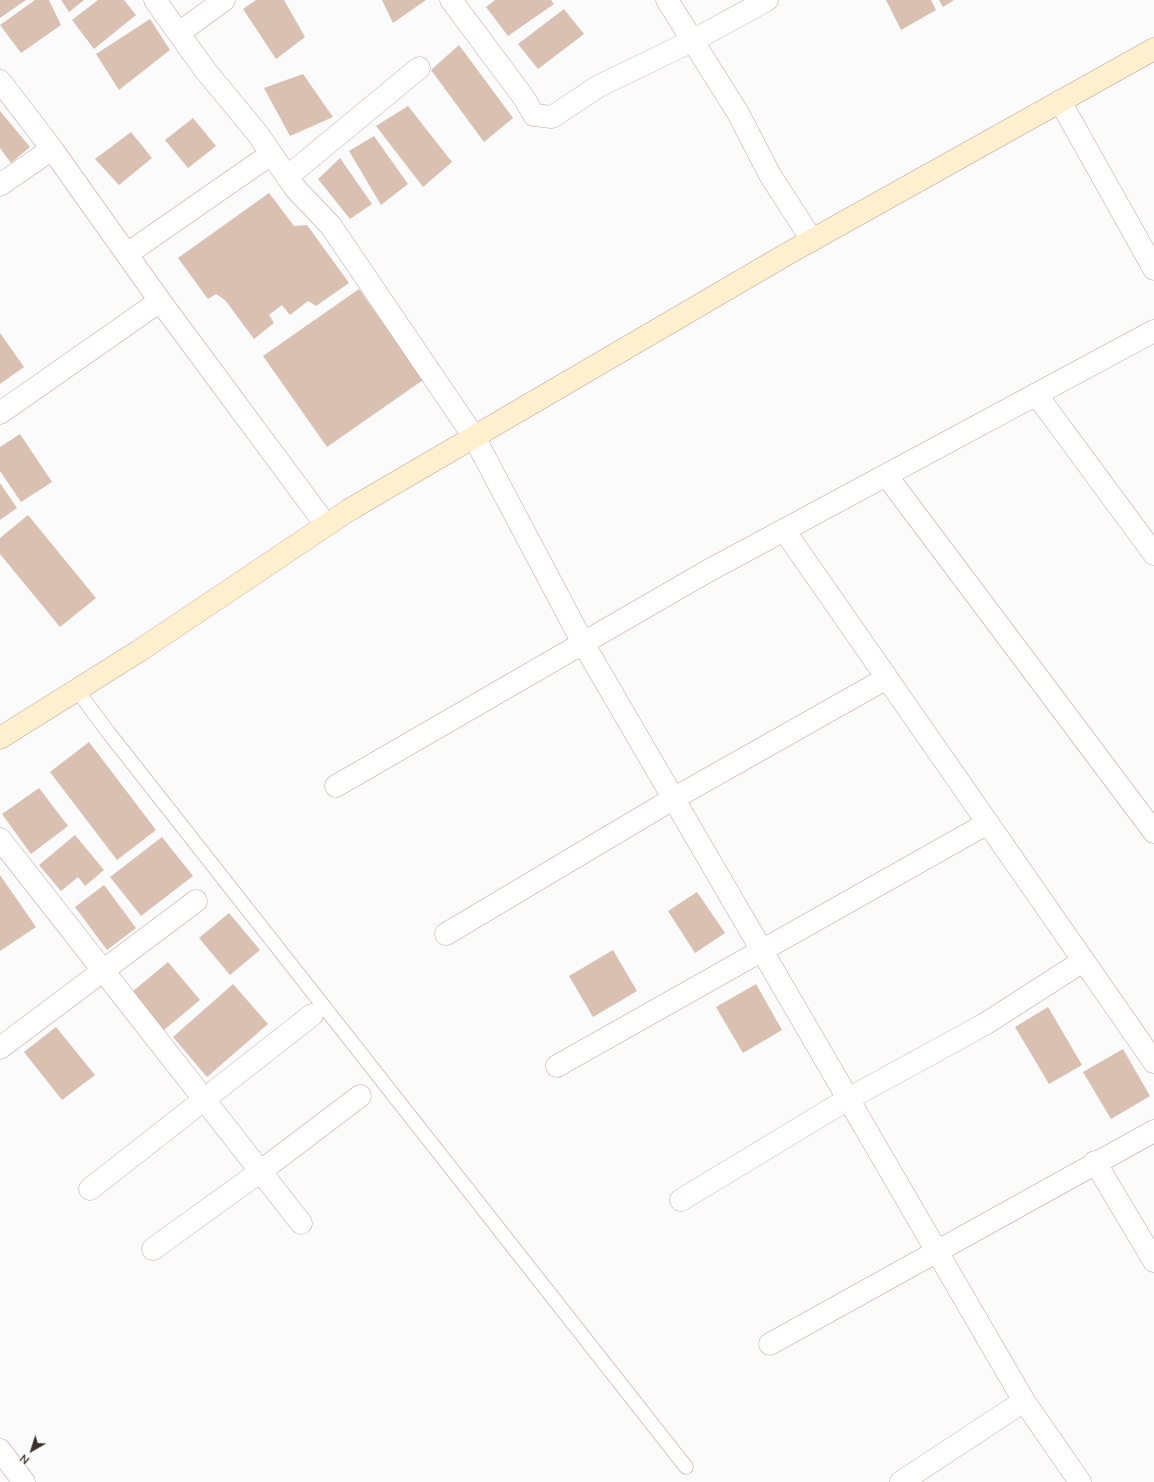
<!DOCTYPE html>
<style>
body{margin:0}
#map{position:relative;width:1154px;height:1482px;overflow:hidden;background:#fbfbfb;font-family:Mulish,sans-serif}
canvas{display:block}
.north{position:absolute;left:12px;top:1430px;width:40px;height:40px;-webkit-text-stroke:3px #fbfbfb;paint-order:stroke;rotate:219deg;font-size:11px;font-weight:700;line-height:16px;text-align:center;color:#3a2f2a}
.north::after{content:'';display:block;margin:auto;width:14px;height:18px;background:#3a2f2a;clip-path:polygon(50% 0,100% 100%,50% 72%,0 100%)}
</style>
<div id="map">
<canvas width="1154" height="1482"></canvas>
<div class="north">N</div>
</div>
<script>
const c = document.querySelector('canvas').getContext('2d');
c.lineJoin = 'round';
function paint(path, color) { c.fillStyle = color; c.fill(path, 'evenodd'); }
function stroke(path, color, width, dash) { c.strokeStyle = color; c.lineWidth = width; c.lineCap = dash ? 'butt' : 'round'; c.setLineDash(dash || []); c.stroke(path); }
paint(new Path2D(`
 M0,0H26L0,18Z
 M35,0H49L61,25L21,53L0,25Z
 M61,0H84L69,12Z
 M98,0H124L136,15L94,49L72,20Z
 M256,0H284L305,37L276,59L243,9Z
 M382,0H426L393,23Z
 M495,0H551L554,4L508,36L486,7Z
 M886,0H931L936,10L901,30Z
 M939,0H954L943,7Z
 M564,9L584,34L538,69L518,44Z
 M150,19L170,50L119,90L96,54Z
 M459,45L513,118L484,142L431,70Z
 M303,74L333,117L290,136L264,88Z
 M408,106L452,162L423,187L376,126Z
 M0,111L30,147L11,163L0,148Z
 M193,118L216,146L188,168L165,140Z
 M131,132L152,158L119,185L95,159Z
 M374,136L408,184L381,205L349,151Z
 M340,158L372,204L350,219L318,179Z
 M269,193L294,226L307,225L349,283L316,306L308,301L290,315L282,305L269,315L274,323L254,339L225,300L216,294L208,299L178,258Z
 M359,289L423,380L327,447L263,356Z
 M0,333L24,367L0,384Z
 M20,434L52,482L21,502L0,471V447Z
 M0,483L17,508L0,520Z
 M28,515L96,598L60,627L0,554V538Z
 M89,742L156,830L117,860L50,772Z
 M39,788L68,826L31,854L2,814Z
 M75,835L104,870L85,886L78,877L61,891L39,865Z
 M162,837L193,876L141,916L110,877Z
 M0,875L36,927L0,951Z
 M104,885L136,928L107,950L75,907Z
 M697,892L725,933L695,953L668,911Z
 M229,913L260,950L230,975L199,938Z
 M613,950L637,991L593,1017L569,976Z
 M168,962L200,1000L164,1030L133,991Z
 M233,984L268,1024L207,1077L173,1037Z
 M756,984L782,1030L743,1053L716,1007Z
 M1048,1007L1082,1065L1049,1084L1015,1027Z
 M56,1027L95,1075L62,1100L24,1052Z
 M1123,1049L1150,1096L1111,1119L1083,1072Z`), '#d9c0b0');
const lane = new Path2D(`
 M76,689L108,732L686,1467`);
const street = new Path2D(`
 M155,0L205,70L257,133L295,188L331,226L474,437L583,643L1024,1401L901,1482
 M451,0L524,98L534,115L552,117L599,86L692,41L767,0
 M667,0L738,113L770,175L812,240
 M179,33L224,0
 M0,81L52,149L160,301L326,525
 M1060,101L1154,269
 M287,177L419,68
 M0,185L52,149
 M127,254L271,154
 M1036,394L1154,554
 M0,413L160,301
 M886,475L1154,832
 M784,530L1154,1062
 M336,786L706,572L1154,331
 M0,839L301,1223
 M446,934L671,800L887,678
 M0,1048L196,901
 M557,1066L988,823
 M1095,1162L1154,1261
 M90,1189L312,1015
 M681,1200L848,1099L985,1024L1083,961
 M153,1249L261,1171L360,1096
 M770,1344L1154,1131
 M1024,1401L1080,1482
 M0,1450L24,1482`);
const secondary = new Path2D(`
 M0,738L139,651L349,510L787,254L1154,49`);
stroke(lane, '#c1a59a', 15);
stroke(street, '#c1a59a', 23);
stroke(secondary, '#c1a59a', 23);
stroke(lane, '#fff', 14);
stroke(street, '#fff', 22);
stroke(secondary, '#fef0ce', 22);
</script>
